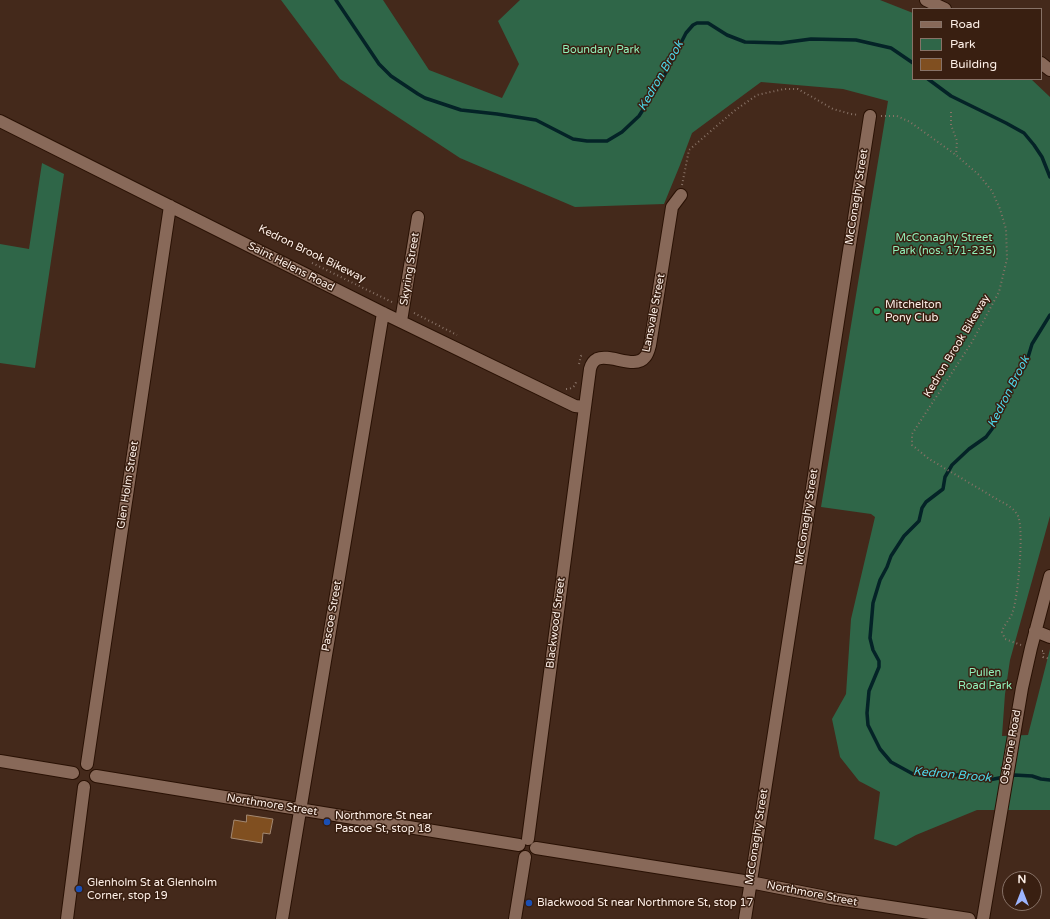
<!DOCTYPE html>
<style>
body{margin:0}
#map{position:relative;width:1050px;height:919px;overflow:hidden;background:#44291b;font-family:"Varela Round",sans-serif}
canvas{display:block}
.legend{position:absolute;left:912px;top:8px;width:130px;height:72px;box-sizing:border-box;background:#391f11;border:1px solid #877267;margin:0;padding:5px 7px;list-style:none;font-size:12px;color:#fdefe7}
.legend li{display:flex;align-items:center;gap:8px;height:20px}
.legend b{width:20px;border:1px solid #877267}
.north{position:absolute;left:1002px;top:871px;width:40px;height:40px;box-sizing:border-box;background:#391f11;border:1px solid #877267;border-radius:50%;rotate:0deg;font-size:11px;font-weight:700;line-height:16px;text-align:center;color:#fdefe7}
.north::after{content:'';display:block;margin:auto;width:14px;height:18px;background:#9cb4fd;clip-path:polygon(50% 0,100% 100%,50% 72%,0 100%)}
</style>
<div id="map">
<canvas width="1050" height="919"></canvas>
<ul class="legend">
<li><b style="height:5px;background:#886959"></b>Road</li>
<li><b style="height:11px;background:#2f6648"></b>Park</li>
<li><b style="height:11px;background:#804f20"></b>Building</li>
</ul>
<div class="north">N</div>
</div>
<script>
const c = document.querySelector('canvas').getContext('2d');
c.lineJoin = 'round';
function paint(path, color) { c.fillStyle = color; c.fill(path, 'evenodd'); }
function stroke(path, color, width, dash) { c.strokeStyle = color; c.lineWidth = width; c.lineCap = dash ? 'butt' : 'round'; c.setLineDash(dash || []); c.stroke(path); }
function write(font, color, halo, rows, align = 'center') {
  c.font = font + ' "Varela Round",sans-serif'; c.lineWidth = 3; c.setLineDash([]); c.textBaseline = 'middle'; c.strokeStyle = halo; c.fillStyle = color; for (const [text, x, y, turn = 0] of rows) {
    c.save(); c.translate(x, y); c.rotate((+turn || 0) * Math.PI / 180); c.textAlign = isNaN(turn) ? turn : align; if (halo) c.strokeText(text, 0, 0); c.fillText(text, 0, 0); c.restore();
  }
}
paint(new Path2D(`
 M281,0H383L429,70L502,98L519,64L498,21L520,0H880L913,13V79H1031L1050,97V516L1010,660L1005,694L1002,736L1028,735L1050,649V810H977L916,835L896,846L874,839L880,792L859,781L840,757L832,719L846,694L851,619L875,517L871,514L821,507L888,101L843,89L761,82L692,133L680,165L664,204L575,207L460,158L340,79Z
 M42,163L64,174L35,368L0,363V244L29,249Z`), '#2f6648');
stroke(new Path2D(`
 M336,0L379,64L391,76L418,94L425,98L461,110L497,114L536,120L573,139L587,141H607L622,132L639,116L662,80L686,33L693,25L697,23H708L727,35L745,42L781,43L811,39L856,40L891,48L913,63
 M928,79L951,96L1006,123L1024,133L1034,145L1042,157L1050,177
 M1050,315L1032,344L1026,364L1009,392L992,429L986,437L969,449L952,465L945,477L943,489L926,502L922,508L919,521L904,536L891,556L887,567L880,580L873,603L870,638L873,650L879,661V667L869,691L867,713L868,725L880,749L891,762L913,774L927,776H947L965,774L972,775L989,780L1014,775L1032,776L1041,779L1050,780`), '#042327', 3.5);
const building = new Path2D(`
 M247,815L273,819L270,834L263,833L262,843L231,838L234,820L246,822Z`);
paint(building, '#804f20');
stroke(building, '#a38871', 1);
const minor = new Path2D(`
 M926,0L945,9
 M1041,63L1050,70
 M0,121L383,313L575,406L584,407
 M401,321L418,217
 M1035,631L1050,637
 M0,761L73,773
 M87,764L170,206
 M96,776L519,845
 M528,839L590,369C591,365 593,361 597,359C610,353 635,370 645,357C648,354 649,349 650,345L672,207L681,195
 M536,848L750,882L831,898L969,919
 M67,919L84,787
 M282,919L383,313
 M515,919L525,857
 M745,919L870,116
 M983,919L1022,688L1031,648L1050,576`);
stroke(minor, '#291104', 14);
stroke(new Path2D(`
 M951,112V125L957,141L956,155
 M881,116H897L910,122L956,155L979,175L992,191L1000,209L1006,229L1007,259L999,292L972,342L912,434V445L929,459L1000,501C1006,504 1013,508 1017,514C1025,525 1018,596 1013,611C1011,619 1004,624 1002,632L1005,639L1021,645
 M682,185L689,150L734,111L757,95L784,89H798L833,109L851,114L859,115
 M312,263L392,302
 M414,313L457,335
 M579,364L581,356L584,355
 M566,389C571,389 575,387 576,382
 M1042,651H1044L1043,657L1050,659`), '#887266', 2, [1, 3]);
stroke(minor, '#886959', 12);
for (const [x, y, r, color] of [
 [877,311,4,"#2e9e5b"],
 [327,822,4,"#1a4fb4"],
 [79,889,4,"#1a4fb4"],
 [529,903,4,"#1a4fb4"]
]) { const dot = new Path2D(); dot.arc(x, y, r, 0, 2 * Math.PI); c.fillStyle = color; c.fill(dot); stroke(dot, '#391f11', 1.5); }
write('11px', '#91f1ba', '#391f11', [
 ["Boundary Park",601,50],
 ["McConaghy Street",944,238],
 ["Park (nos. 171-235)",944,251],
 ["Pullen",985,673],
 ["Road Park",985,686]
]);
write('11px', '#fdefe7', '#391f11', [
 ["McConaghy Street",857,197,-81],
 ["Kedron Brook Bikeway",312,254,26],
 ["Saint Helens Road",291,267,27],
 ["Skyring Street",410,269,-81],
 ["Lansvale Street",654,313,-79],
 ["Kedron Brook Bikeway",957,346,-59],
 ["Glen Holm Street",128,485,-81],
 ["McConaghy Street",807,517,-81],
 ["Pascoe Street",332,616,-80],
 ["Blackwood Street",556,623,-83],
 ["Osborne Road",1011,747,-80],
 ["Northmore Street",272,805,9],
 ["McConaghy Street",757,837,-81],
 ["Northmore Street",812,894,11]
]);
write('11px', '#fdefe7', '#391f11', [
 ["Mitchelton",885,305],
 ["Pony Club",885,318],
 ["Northmore St near",335,816],
 ["Pascoe St, stop 18",335,829],
 ["Glenholm St at Glenholm",87,883],
 ["Corner, stop 19",87,896],
 ["Blackwood St near Northmore St, stop 17",537,903]
], 'left');
write('italic 12px', '#4cd8ea', '#391f11', [
 ["Kedron Brook",661,76,-60],
 ["Kedron Brook",1009,392,-63],
 ["Kedron Brook",952,775,5]
]);
</script>
